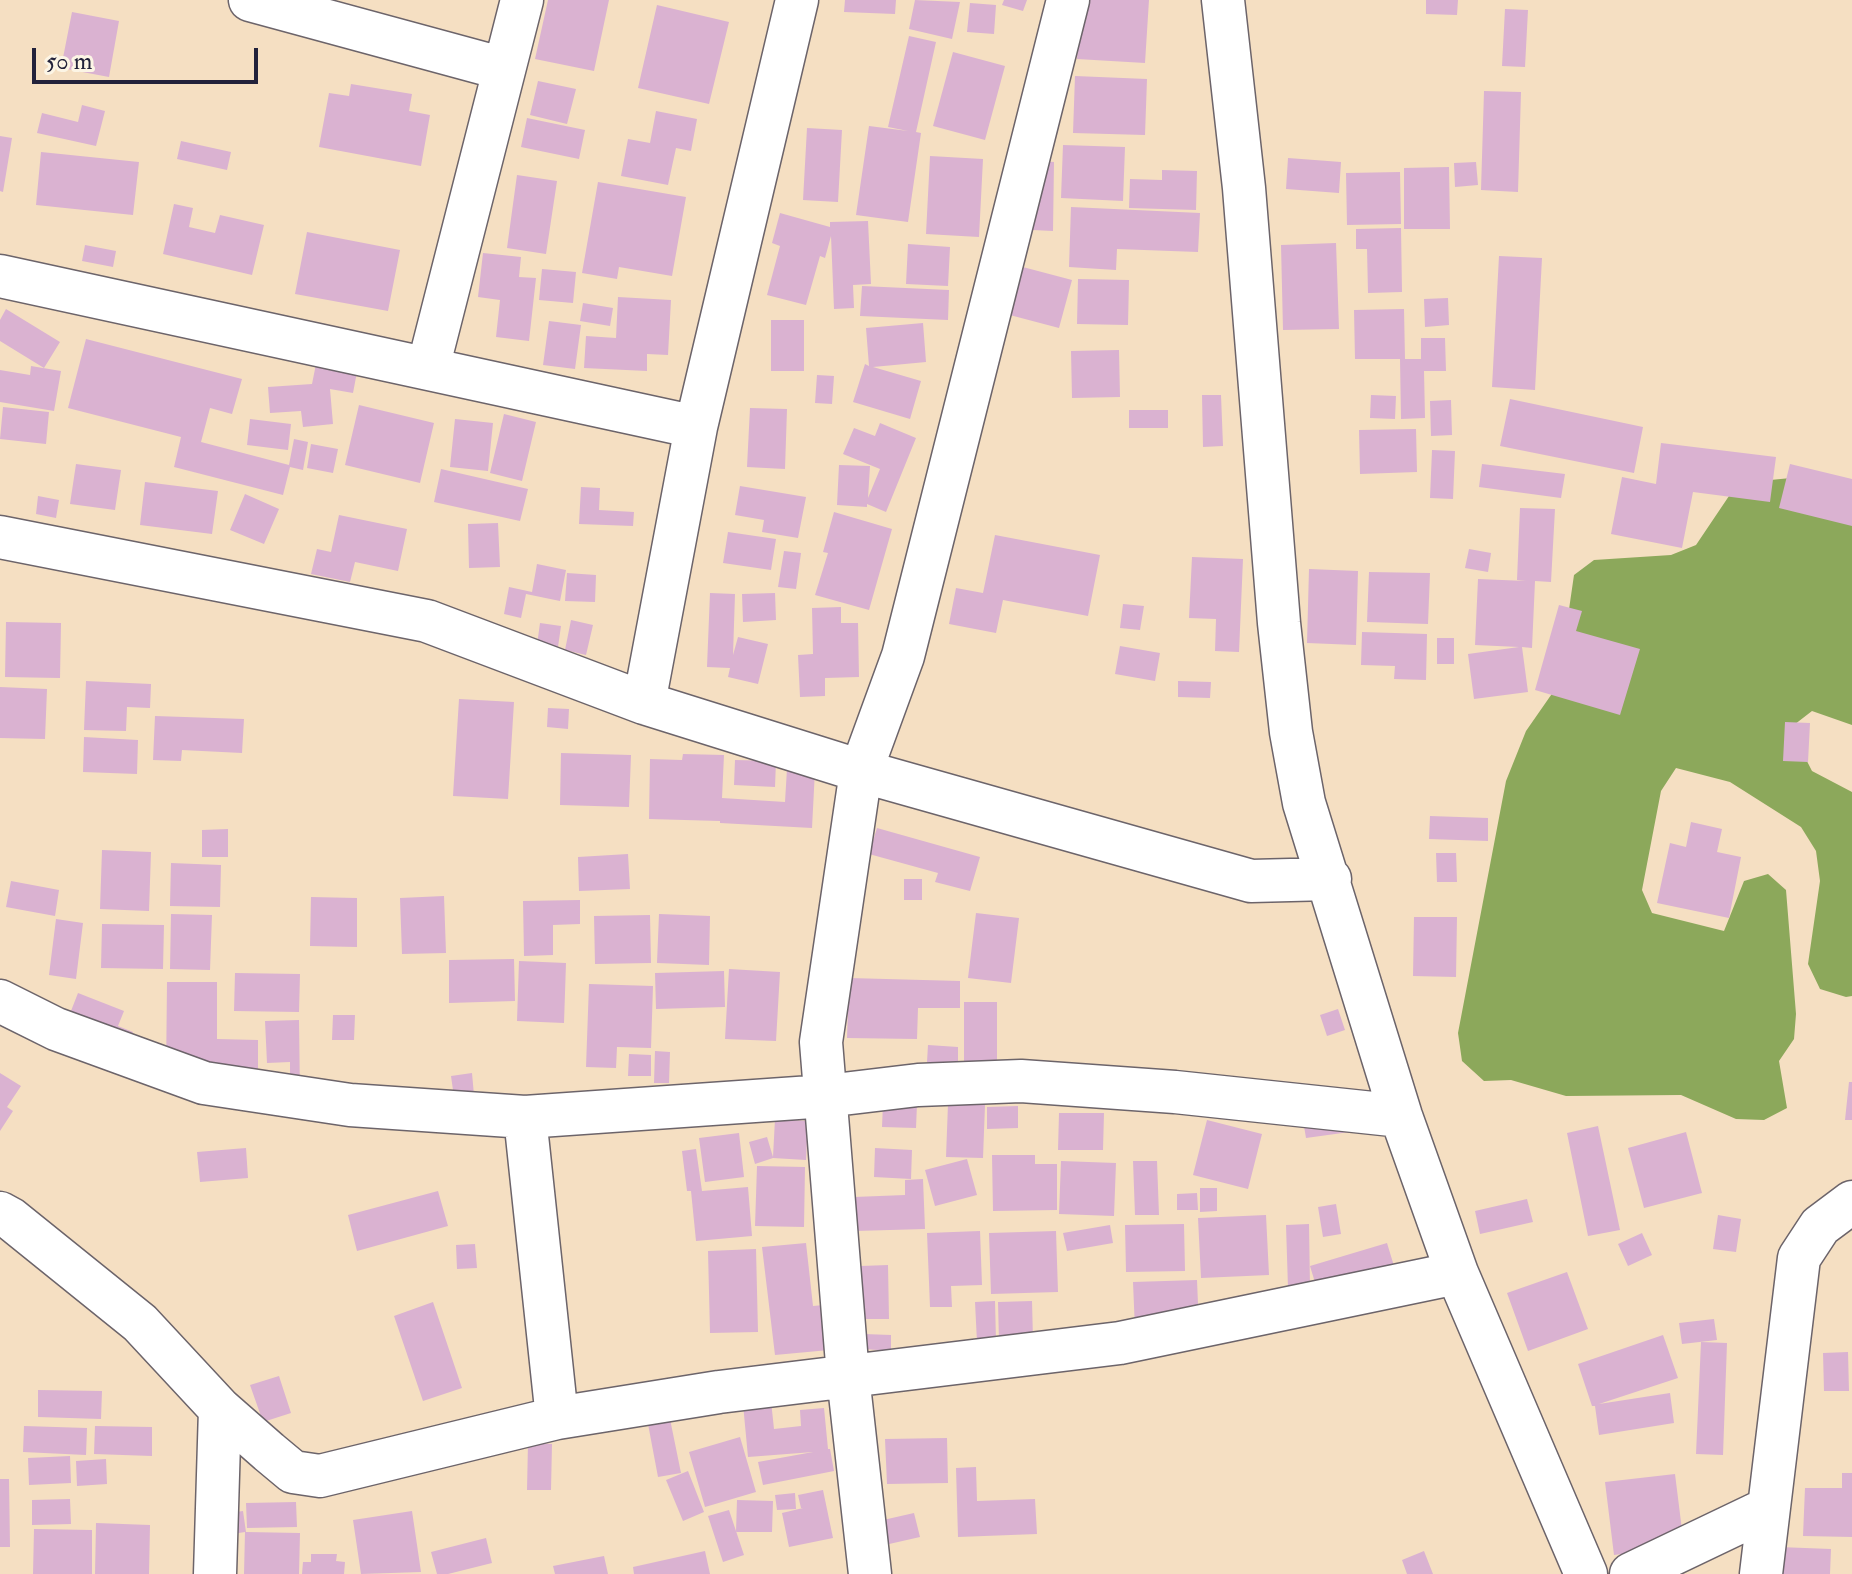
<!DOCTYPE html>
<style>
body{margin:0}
#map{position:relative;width:1852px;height:1574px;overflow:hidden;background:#f5dfc2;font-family:"IM FELL Double Pica",serif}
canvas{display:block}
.scale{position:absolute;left:32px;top:48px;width:226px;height:36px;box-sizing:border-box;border:4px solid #22223b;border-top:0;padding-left:10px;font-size:24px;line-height:28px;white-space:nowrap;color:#22223b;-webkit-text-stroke:6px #fcf5e5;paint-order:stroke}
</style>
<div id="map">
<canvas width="1852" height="1574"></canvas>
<div class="scale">50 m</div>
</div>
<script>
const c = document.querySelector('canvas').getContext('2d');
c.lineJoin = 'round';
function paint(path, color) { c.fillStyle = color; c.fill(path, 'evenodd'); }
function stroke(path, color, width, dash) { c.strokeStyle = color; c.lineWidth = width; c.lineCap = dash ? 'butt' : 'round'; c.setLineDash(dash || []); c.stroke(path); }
paint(new Path2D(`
 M1801,477L1852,492V725L1812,711L1790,728L1812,771L1852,792V996L1846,997L1820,989L1808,964L1820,881L1816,851L1801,827L1730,782L1676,768L1661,791L1642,890L1652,913L1724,931L1744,881L1768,874L1786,890L1796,1014L1794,1039L1779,1061L1787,1108L1764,1120L1736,1119L1681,1095L1566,1096L1511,1080L1484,1081L1462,1061L1458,1033L1506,781L1526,731L1558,685L1574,575L1594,560L1671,555L1696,545L1729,496L1750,482Z`), '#8ca85b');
paint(new Path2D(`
 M548,0H609L594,71L535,59Z
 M845,0H896L895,14L844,12Z
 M915,0L960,2L952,39L909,29Z
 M1004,0H1027L1023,11L1002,5Z
 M1081,0H1149L1145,63L1077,59Z
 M1426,0H1458L1457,15L1426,14Z
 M970,3L996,5L994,34L967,32Z
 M657,5L729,22L709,104L638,88Z
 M1505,9L1528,10L1525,67L1502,66Z
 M72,12L119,21L109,77L61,68Z
 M909,36L936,42L916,132L921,133L908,222L856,215L869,126L908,131L888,127Z
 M953,52L1005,66L985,140L933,126Z
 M1075,76L1147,79L1145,135L1073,133Z
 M538,81L576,89L567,124L530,115Z
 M351,84L412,94L409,111L430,115L421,166L319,147L329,93L349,96Z
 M1484,91L1521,92L1518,192L1481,190Z
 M82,105L105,111L96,146L37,133L42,113L78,122Z
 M656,111L697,119L691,151L676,148L668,185L621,176L628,139L650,143Z
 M527,118L585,130L579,159L521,147Z
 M807,128L842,130L838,202L803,200Z
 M0,136L12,138L3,192L0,191Z
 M181,141L231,152L227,170L177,159Z
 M1063,145L1125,147L1123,201L1061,198Z
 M41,152L139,162L133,215L36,205Z
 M930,156L983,159L979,237L926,234Z
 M1288,158L1341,162L1339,193L1286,189Z
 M1035,161L1054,162L1053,231L1033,230Z
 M1476,162L1478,185L1455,187L1454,163Z
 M1449,167L1450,229H1404V168Z
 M1162,170L1197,171L1196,210L1129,208L1130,179L1162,180Z
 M1400,172L1401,224L1347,225L1346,173Z
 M517,175L557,181L546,254L507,248Z
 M598,182L686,197L672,276L619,267L617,279L582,273Z
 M174,204L193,208L189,227L215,233L220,215L264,225L252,275L163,254Z
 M1071,207L1200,213L1198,252L1117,249L1116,270L1069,267Z
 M780,213L830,227V222L868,221L871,284L853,285L854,308L834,309L831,236L825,258L820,256L806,305L767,295L780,246L772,243Z
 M1401,228L1402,292L1368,293L1367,249H1356V229Z
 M307,232L400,250L388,311L295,294Z
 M1336,243L1339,329L1283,330L1281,245Z
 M908,244L950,247L948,286L906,284Z
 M85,245L116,251L113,267L82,261Z
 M483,253L521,257L519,277L536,278L529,341L496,337L500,300L478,297Z
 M1499,256L1542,258L1535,390L1492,387Z
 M1019,266L1072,280L1059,328L1006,314Z
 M542,269L576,272L573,303L539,300Z
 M1078,279L1129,280L1128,325L1077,324Z
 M862,286L949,290L948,320L860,316Z
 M618,297L671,300L668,355L647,354V371L584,368L586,336L616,338Z
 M1448,298L1449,325L1425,327L1424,299Z
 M583,303L613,308L610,326L580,321Z
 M6,309L60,342L44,368L0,341V320Z
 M1404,309L1405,359H1421V338H1445L1446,371H1424L1425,418L1401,419L1400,359H1355L1354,310Z
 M771,320H804V371H771Z
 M549,321L581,325L575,369L543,365Z
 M923,323L926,362L873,367L921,381L910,419L853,402L865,364L869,366L866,328Z
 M86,339L242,379L232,414L210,408L201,442L289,465L294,439L308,442L303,470L290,467L283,495L174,467L181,437L68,408Z
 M1119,350L1120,397L1072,398L1071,351Z
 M316,364L357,372L353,393L330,389L333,424L303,427L301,411L270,413L268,387L312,384Z
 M31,366L61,371L54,411L0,402V370L30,375Z
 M817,375L834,376L832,404L815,403Z
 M1202,395H1221L1223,446L1203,447Z
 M1371,395L1396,396L1395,419L1370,418Z
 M1510,399L1643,427L1634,473L1500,446Z
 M1451,400L1452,435L1431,436L1430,401Z
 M359,405L434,423L420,483L345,465Z
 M3,407L49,412L46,444L0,439Z
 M750,408L787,409L785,469L747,467Z
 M1129,410H1168V428H1129Z
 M504,414L536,422L522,481L490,473Z
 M250,419L291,424L288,450L247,445Z
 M455,419L493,423L488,471L450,467Z
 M880,423L916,438L886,512L867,504V507L837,505L839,465L870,466L868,498L880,469L843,454L854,428L875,436Z
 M1416,429L1417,472L1360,474L1359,430Z
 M1661,443L1776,457L1770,502L1693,492L1682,548L1611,534L1622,477L1656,484Z
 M311,444L338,449L333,473L307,468Z
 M1432,450L1455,451L1453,499L1430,498Z
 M76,464L121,470L115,510L70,504Z
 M1482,464L1565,474L1561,498L1479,487Z
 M1790,464L1852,479V526L1779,508Z
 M441,469L528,489L520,521L434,502Z
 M145,482L218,491L212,534L140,525Z
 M740,486L806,497L798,538L762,532L764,520L735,515Z
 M581,487L600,488L599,510L634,512L633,526L579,524Z
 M245,494L279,509L264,544L230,530Z
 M38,496L59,500L56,518L36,514Z
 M1520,508L1555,509L1551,582L1535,581L1532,648L1522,647L1528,692L1474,699L1468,654L1519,647L1475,645L1478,579L1526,581L1517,580Z
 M834,512L892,529L869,610L815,595L828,553L823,552Z
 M339,515L407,529L398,571L355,562L350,582L311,574L317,549L331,552Z
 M498,523L500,567L469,568L468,524Z
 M728,532L776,539L771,570L723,563Z
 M995,535L1100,555L1088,616L1003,600L996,633L949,624L956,588L983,593Z
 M1469,549L1491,553L1488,572L1465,568Z
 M784,551L801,553L796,589L778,587Z
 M1192,557L1243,559L1239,652L1215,651L1216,619L1189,618Z
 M537,564L566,570L560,601L526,594L521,618L504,614L509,587L532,592Z
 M1309,569L1358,571L1356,645L1307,643Z
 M1369,572L1430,573L1428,624L1367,622Z
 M567,573L596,575L595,602L565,601Z
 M710,593L735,594L733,655L738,637L768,644L758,684L728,677L730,668L707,667Z
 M775,593L776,620L743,622L742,594Z
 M1123,604L1144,606L1140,630L1120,628Z
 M1559,605L1582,611L1576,631L1640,649L1620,715L1535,690Z
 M841,607V623H858L859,677L825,678V696L800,697L798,655L813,654L812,608Z
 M571,620L593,625L586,655L565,650Z
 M6,622L61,623L60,678L5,677Z
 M540,623L561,626L558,647L537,645Z
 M1362,632L1427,634L1426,680L1394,679L1395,666L1361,665Z
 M1437,638H1454V664H1437Z
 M1120,646L1160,653L1155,681L1115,674Z
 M86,681L151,684L150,708L127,707L126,731L84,730Z
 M1178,681L1211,682L1210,698L1178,697Z
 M0,687L47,689L45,739L0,738Z
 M459,699L514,702L508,799L453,796Z
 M548,708L569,709L568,729L547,727Z
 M155,716L244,719L242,753L182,750L181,761L153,760Z
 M1785,722L1810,723L1808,762L1783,761Z
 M84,737L138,740L137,774L83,772Z
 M561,753L631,755L629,807L560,805Z
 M683,754L724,755L722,798L785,802L787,769L815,770L812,828L720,823V821L649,819L650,759L682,760Z
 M735,760L776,761L775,787L734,785Z
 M1430,816L1488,818V841L1429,839Z
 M1691,822L1722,829L1717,852L1741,857L1729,918L1657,903L1670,843L1686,847Z
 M877,828L980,857L970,891L935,882L938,873L869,854Z
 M228,829V857H202V830Z
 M102,850L151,852L149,911L100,909Z
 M1436,853H1456L1457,882H1437Z
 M628,854L630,889L579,891L578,857Z
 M171,863L221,865L220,907L170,906Z
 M904,879H922V900H904Z
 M11,881L59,890L55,916L6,907Z
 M444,896L446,953L402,954L400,898Z
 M311,897L357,898V947L310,946Z
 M580,900V924L553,925V955L524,956L523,901Z
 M976,913L1019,918L1011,983L968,978Z
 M171,914L212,915L210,970L170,969Z
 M659,914L710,916L709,965L657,963Z
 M650,915L651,963L595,964L594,916Z
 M1414,917H1457L1456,977L1413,976Z
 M56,919L83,923L76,979L49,975Z
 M102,924L164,925L163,969L101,968Z
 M514,959L515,1001L449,1003V960Z
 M519,961L566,963L564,1023L517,1021Z
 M729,969L780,972L776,1041L725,1039Z
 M724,971L725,1007L656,1009L655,973Z
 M235,973L300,974L299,1012L234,1011Z
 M849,978L960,981V1008H918L917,1039L847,1038Z
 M167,982H217V1039L258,1040V1088L166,1078Z
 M589,984L653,986L651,1048L617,1047L616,1068L586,1067Z
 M78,993L124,1011L118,1026L133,1032L124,1058L62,1034Z
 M964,1002H997V1061H964Z
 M1338,1009L1345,1030L1327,1036L1320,1015Z
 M333,1015H355L354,1040H332Z
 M299,1020L300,1096L290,1080V1062L267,1063L265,1021Z
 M928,1045L958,1047V1064L927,1062Z
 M655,1051L670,1052L669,1083H654Z
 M629,1054L651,1055V1076H628Z
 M0,1073L21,1086L7,1107L13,1111L0,1131Z
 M472,1073L474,1095L454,1097L451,1076Z
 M1849,1082H1852V1120H1845Z
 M883,1103L917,1104L916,1128L882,1127Z
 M948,1104L985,1105L983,1158L946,1157Z
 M1018,1106V1128L987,1129V1107Z
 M1059,1113H1104L1103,1150H1058Z
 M775,1119L808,1121L806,1160L773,1158L755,1164L749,1142L767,1137L773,1157Z
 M1207,1120L1262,1134L1248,1189L1193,1175Z
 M1304,1126L1357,1131L1306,1138Z
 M1598,1126L1620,1230L1588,1236L1567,1133Z
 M1686,1132L1702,1193L1644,1208L1628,1148Z
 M739,1133L744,1177L705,1182L699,1138Z
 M246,1148L248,1178L200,1182L197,1152Z
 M875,1148L912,1150L911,1179L874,1177Z
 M696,1149L702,1191L748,1187L752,1236L696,1241L691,1191H687L682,1151Z
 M992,1155H1035V1164H1057V1210L993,1211Z
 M967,1159L977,1195L935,1206L925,1170Z
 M1061,1161L1116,1163L1114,1216L1059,1214Z
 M1133,1161H1157L1159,1215H1135Z
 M757,1166L805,1167L804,1227L755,1226Z
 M923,1179L925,1229L855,1231L854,1197L905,1195V1180Z
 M1200,1188H1217V1211L1200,1212Z
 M438,1191L448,1226L357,1251L348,1215Z
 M1197,1193L1198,1210H1177V1194Z
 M1527,1199L1533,1222L1480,1234L1475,1211Z
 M1336,1204L1341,1234L1323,1237L1318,1207Z
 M1266,1215L1269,1275L1201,1278L1198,1218Z
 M1718,1215L1741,1219L1736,1252L1713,1249Z
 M1184,1224L1185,1271L1126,1272L1125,1225Z
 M1309,1224L1310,1287L1288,1288L1286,1225Z
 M1110,1225L1113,1243L1067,1251L1063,1233Z
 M980,1231L982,1285L951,1286L952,1307H930L927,1233Z
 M1056,1231L1058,1292L991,1294L989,1233Z
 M1642,1233L1652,1255L1628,1266L1618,1244Z
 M806,1243L813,1306L824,1305L829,1350L775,1355L762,1247Z
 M1387,1243L1394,1266L1317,1289L1310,1266Z
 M475,1244L477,1268L457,1269L456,1245Z
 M756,1249L758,1332L710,1333L708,1251Z
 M888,1265L889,1319H862L861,1266Z
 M1567,1272L1588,1329L1528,1351L1507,1293Z
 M1197,1280L1199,1328L1135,1330L1133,1282Z
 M995,1301L996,1341L977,1342L975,1302Z
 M1032,1301L1033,1340L999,1341L998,1302Z
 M433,1302L462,1388L423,1401L394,1316Z
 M1714,1319L1717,1340L1682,1344L1679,1323Z
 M864,1334L891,1335V1351L864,1349Z
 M1663,1335L1678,1378L1599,1404L1670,1393L1674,1423L1599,1435L1595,1406H1592L1578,1364Z
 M1701,1342L1727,1343L1723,1455L1696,1454Z
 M1848,1352L1849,1391H1824L1823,1353Z
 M279,1376L291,1413L263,1422L250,1385Z
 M38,1390L102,1391L101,1419L38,1417Z
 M771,1401L774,1429L801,1426L800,1410L824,1408L828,1449H830L834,1471L763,1485L758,1462L813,1452L748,1457L743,1404Z
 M670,1419L681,1473L658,1477L648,1424Z
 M24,1426L87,1428L86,1455L23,1452Z
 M95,1426L152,1427V1456L94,1454Z
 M740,1437L756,1492L705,1507L689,1452Z
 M947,1438L948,1483L887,1484L885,1439Z
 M528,1443L552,1444L551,1490H527Z
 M70,1456L71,1483L29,1485L28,1458Z
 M106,1459L107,1484L77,1486L76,1461Z
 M976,1467L977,1501L1035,1499L1037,1534L958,1537L956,1468Z
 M688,1471L704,1512L683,1521L666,1480Z
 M1842,1473H1852V1537L1803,1536L1805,1488H1842Z
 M1675,1474L1684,1546L1614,1555L1605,1482Z
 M0,1479H9L10,1547H0Z
 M823,1490L833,1538L789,1547L782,1513L803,1508H801L798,1495Z
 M795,1493L796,1509L777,1510L775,1495Z
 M70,1499L71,1524L32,1525V1500Z
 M737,1500L773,1501L772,1532H736Z
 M296,1502L297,1527L247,1528L246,1503Z
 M729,1510L744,1555L723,1562L708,1516Z
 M243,1511L246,1532L300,1533L299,1574H244L245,1532L226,1535L223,1514Z
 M412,1511L421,1572L361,1574L353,1520Z
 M914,1513L920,1537L876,1547L870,1523Z
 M96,1523L150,1525L149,1574H95Z
 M34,1529L92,1530V1574H33Z
 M486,1538L492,1563L448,1574H437L431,1552Z
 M1779,1547L1831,1549L1830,1574H1778Z
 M705,1551L710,1574H634L633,1567Z
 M1424,1551L1433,1574H1407L1402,1560Z
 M311,1554H337L336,1561L345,1562L344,1574H302L303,1562H311Z
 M604,1556L608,1574H555L553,1566Z`), '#dab2d1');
const minor = new Path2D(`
 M250,0L504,69
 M1223,0L1244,188L1279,623L1291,732L1304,803L1401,1116L1457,1273L1586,1574
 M0,276L696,427
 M428,368L522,0
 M0,537L427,621L644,703L861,771L1251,881L1330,879
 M644,703L696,427L797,0
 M0,1001L56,1029L204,1083L350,1105L525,1117L826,1096L918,1085L1021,1081L1175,1092L1401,1116
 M525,1117L557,1418
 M0,1213L11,1219L140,1323L220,1409L269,1452L293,1472L320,1476L557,1418L719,1392L1120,1343L1457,1273
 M215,1574L220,1409
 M870,1574L848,1376L821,1042L861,771L903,656L1068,0
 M1631,1574L1767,1509
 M1761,1574L1799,1258L1820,1226L1852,1202`);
stroke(minor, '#6c646a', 45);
stroke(minor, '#fff', 42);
</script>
